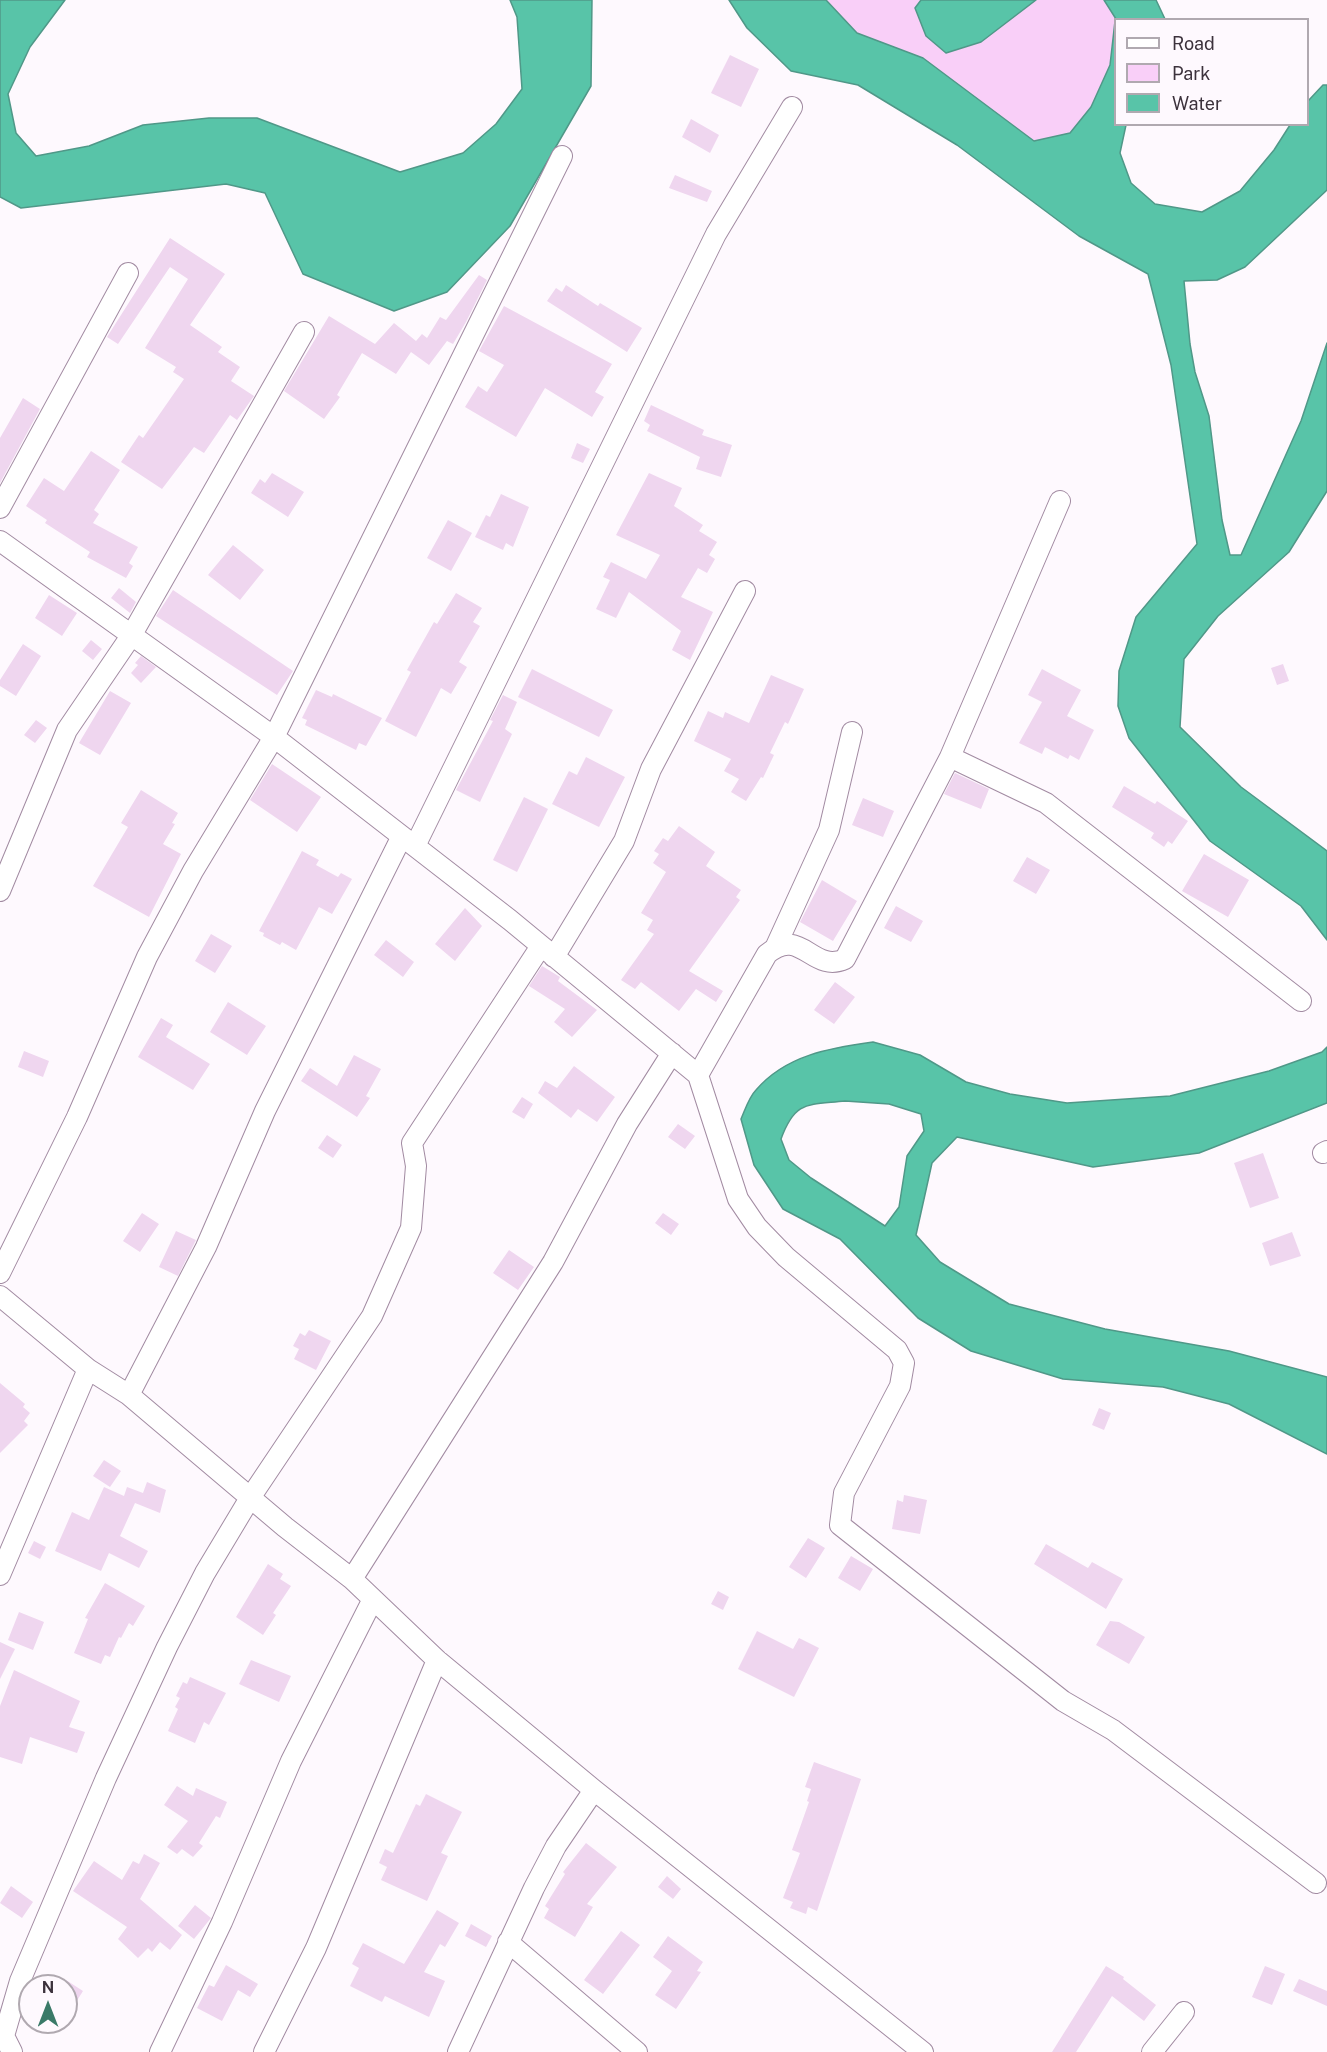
<!DOCTYPE html>
<style>
body{margin:0}
#map{position:relative;width:1327px;height:2052px;overflow:hidden;background:#fef9fe;font-family:"Public Sans",sans-serif}
canvas{display:block}
.legend{position:absolute;left:1114px;top:18px;width:195px;height:108px;box-sizing:border-box;background:#fef9fe;border:2px solid #b0a9b0;margin:0;padding:8px 10px;list-style:none;font-size:18px;color:#3c323c}
.legend li{display:flex;align-items:center;gap:12px;height:30px}
.legend b{width:30px;border:2px solid #b0a9b0}
.north{position:absolute;left:18px;top:1974px;width:60px;height:60px;box-sizing:border-box;background:#fef9fe;border:2px solid #b0a9b0;border-radius:50%;rotate:0deg;font-size:16px;font-weight:700;line-height:24px;text-align:center;color:#3c323c}
.north::after{content:'';display:block;margin:auto;width:21px;height:27px;background:#3a7a68;clip-path:polygon(50% 0,100% 100%,50% 72%,0 100%)}
</style>
<div id="map">
<canvas width="1327" height="2052"></canvas>
<ul class="legend">
<li><b style="height:8px;background:#fff"></b>Road</li>
<li><b style="height:16px;background:#f9cff8"></b>Park</li>
<li><b style="height:16px;background:#58c4a8"></b>Water</li>
</ul>
<div class="north">N</div>
</div>
<script>
const c = document.querySelector('canvas').getContext('2d');
c.lineJoin = 'round';
function paint(path, color) { c.fillStyle = color; c.fill(path, 'evenodd'); }
function stroke(path, color, width, dash) { c.strokeStyle = color; c.lineWidth = width; c.lineCap = dash ? 'butt' : 'round'; c.setLineDash(dash || []); c.stroke(path); }
paint(new Path2D(`
 M826,0H921L915,8L1027,5L1036,0H1104L1116,17L1110,65L1091,107L1070,133L1034,141L923,58L857,33Z`), '#f9cff8');
const water = new Path2D(`
 M0,0H65L30,47L8,94L16,133L36,156L89,146L143,125L209,118H257L400,172L463,153L496,124L522,89L517,17L510,0H592L591,86L510,226L447,292L394,311L303,274L265,193L226,184L21,208L0,197Z
 M729,0H826L857,33L923,58L1034,141L1070,133L1091,107L1110,65L1115,21L1116,124L1126,125L1120,153L1131,183L1155,204L1202,212L1240,191L1274,150L1290,125L1308,124V101L1323,85H1327V190L1245,267L1217,280L1184,281L1190,344L1195,372L1209,416L1222,520L1230,555H1241L1301,421L1327,343V491L1289,552L1218,616L1184,659L1180,727L1241,787L1327,851V940L1301,906L1210,841L1129,738L1118,706L1119,671L1136,617L1197,544L1171,365L1148,274L1079,236L957,145L858,85L791,71L747,28Z
 M921,0H1036L981,42L946,53L926,36L915,8Z
 M1104,0H1156L1165,19H1116Z
 M873,1042L920,1055L966,1082L1010,1094L1067,1103L1170,1096L1269,1071L1322,1052L1327,1047V1103L1199,1153L1093,1167L957,1137L932,1163L916,1235L940,1262L1009,1304L1105,1329L1229,1351L1327,1377V1454L1229,1404L1163,1387L1063,1379L971,1351L918,1318L840,1239L783,1209L754,1165L741,1119C745,1110 749,1097 756,1090C786,1055 830,1048 873,1042ZM845,1101L889,1104L921,1114L924,1131L907,1156L899,1207L885,1226L811,1178L789,1160L781,1139C795,1100 808,1105 845,1101Z`);
paint(water, '#58c4a8');
stroke(water, '#509888', 1.5);
paint(new Path2D(`
 M730,55L759,69L741,107L711,93Z
 M691,119L719,135L710,153L682,137Z
 M675,175L712,191L707,202L669,188Z
 M170,238L225,274L190,325L222,347L218,352L240,367L231,381L254,396L237,420L230,415L204,453L194,447L162,489L121,462L139,435L143,438L184,379L173,372L176,367L145,348L188,279L170,267L118,344L107,337Z
 M479,275L487,280L466,322L453,344L447,341L429,365L411,352L396,374L362,353L337,395L340,397L324,419L284,391L329,316L375,344L394,323L416,341L422,334L427,338L440,317L446,320Z
 M566,285L598,306L600,303L642,328L627,352L547,301L556,288L562,292Z
 M504,306L612,364L595,392L604,397L592,417L545,388L516,437L465,407L478,386L487,392L504,365L479,351Z
 M23,398L40,409L0,483V438Z
 M651,405L704,430L702,435L732,445L721,477L696,469L700,457L647,431L650,425L644,421Z
 M577,443L590,449L583,463L571,458Z
 M91,451L120,470L94,510L99,514L93,523L138,547L129,563L133,566L126,578L87,557L90,552L45,523L47,520L26,506L44,478L64,491Z
 M272,473L304,492L288,517L251,493L260,479L265,483Z
 M649,473L682,488L674,506L703,525L699,531L717,542L709,555L715,559L707,573L698,568L681,597L713,612L690,660L672,650L681,631L629,592L616,618L596,609L610,580L603,577L611,562L646,579L660,555L616,535Z
 M501,494L529,507L513,547L506,543L503,550L475,537L486,515L490,517Z
 M448,520L472,533L451,571L427,558Z
 M233,545L264,570L240,600L208,575Z
 M119,588L136,602L130,613L111,598Z
 M173,590L293,671L277,695L156,616Z
 M456,593L482,608L473,622L480,626L459,662L467,667L451,694L441,688L416,737L385,721L411,672L407,670L434,622L437,624Z
 M49,595L77,613L62,636L35,618Z
 M91,640L102,649L93,660L82,651Z
 M23,644L41,656L16,696L0,686V680Z
 M141,656L156,667L141,683L131,673L138,665L135,663Z
 M1283,664L1289,681L1277,685L1271,668Z
 M532,669L613,710L599,737L518,697Z
 M1042,669L1081,690L1067,716L1094,730L1079,760L1070,755L1068,759L1045,747L1042,754L1019,743L1042,702L1028,695Z
 M771,675L804,689L788,724L785,722L770,753L774,755L763,778L761,777L746,801L731,792L739,779L724,771L731,759L694,741L708,711L723,718L725,712L749,723Z
 M316,690L332,697L333,694L382,718L366,746L359,743L356,750L305,725L307,720L302,718Z
 M110,691L131,703L100,755L79,743Z
 M503,695L517,702L505,729L512,734L480,802L456,790L493,721L490,720Z
 M36,720L47,728L35,743L24,735Z
 M586,757L625,777L599,827L552,804L569,771L577,775Z
 M272,764L321,797L297,832L250,800Z
 M955,773L989,789L981,809L944,794Z
 M1124,786L1155,804L1157,801L1188,821L1172,844L1168,841L1164,847L1151,838L1154,833L1112,807Z
 M141,790L178,813L172,823L175,824L163,844L181,854L149,917L93,886L128,827L121,823Z
 M524,797L548,809L517,872L493,860Z
 M863,798L894,811L883,837L852,825Z
 M679,826L715,852L706,866L741,890L736,897L740,900L689,971L723,991L716,1002L696,989L679,1011L641,982L635,989L621,980L654,934L647,930L653,920L641,913L666,872L653,863L659,854L654,851L663,838L668,841Z
 M302,851L319,860L316,865L338,877L341,873L352,879L332,914L319,907L296,950L282,942L280,945L263,936L264,933L259,931Z
 M1204,854L1249,880L1228,917L1182,891Z
 M1027,857L1050,870L1036,894L1013,881Z
 M822,880L857,901L833,941L800,922Z
 M896,906L923,921L911,942L884,928Z
 M465,908L482,926L455,961L435,944Z
 M211,934L232,946L215,973L195,961Z
 M386,940L414,962L403,977L374,955Z
 M542,966L560,977L558,981L597,1010L572,1037L554,1022L565,1009L529,986Z
 M835,982L855,997L834,1024L814,1010Z
 M228,1002L266,1026L247,1055L210,1032Z
 M161,1018L173,1025L166,1037L210,1064L193,1090L138,1057Z
 M24,1051L49,1061L43,1077L18,1067Z
 M354,1055L381,1069L366,1096L370,1098L357,1117L301,1081L310,1068L337,1086Z
 M574,1066L615,1097L597,1122L578,1109L571,1118L538,1093L545,1081L557,1088Z
 M522,1097L533,1104L524,1119L512,1112Z
 M678,1124L695,1136L685,1149L668,1137Z
 M327,1135L342,1145L333,1158L318,1148Z
 M1263,1153L1279,1198L1250,1208L1234,1163Z
 M142,1213L159,1224L140,1252L123,1241Z
 M663,1213L679,1224L671,1235L655,1223Z
 M176,1231L196,1240L178,1276L159,1267Z
 M1292,1232L1301,1256L1270,1266L1262,1243Z
 M509,1250L534,1267L518,1290L493,1273Z
 M309,1330L331,1341L316,1370L294,1359L299,1349L293,1346L300,1333L305,1336Z
 M0,1383L25,1404L23,1407L30,1413L24,1421L28,1425L0,1453Z
 M1099,1408L1111,1413L1104,1430L1092,1425Z
 M104,1460L121,1471L110,1487L93,1476Z
 M147,1482L166,1490L160,1513L135,1503L120,1536L148,1551L139,1568L109,1553L101,1571L55,1551L72,1512L89,1520L104,1487L124,1496L127,1487L143,1493Z
 M904,1495L927,1500L920,1534L892,1529L897,1500L903,1502Z
 M808,1538L825,1548L806,1578L789,1567Z
 M34,1541L46,1547L40,1559L28,1553Z
 M1046,1544L1088,1568L1092,1562L1123,1579L1106,1609L1034,1564Z
 M851,1556L873,1569L860,1591L838,1578Z
 M268,1564L283,1574L280,1579L291,1586L273,1613L276,1615L263,1635L236,1617Z
 M105,1583L145,1606L133,1626L129,1623L121,1638L119,1637L110,1657L105,1655L101,1664L74,1653L88,1619L85,1618Z
 M718,1591L729,1597L723,1610L711,1604Z
 M19,1612L44,1622L33,1650L8,1640Z
 M1110,1621L1119,1622L1145,1637L1129,1664L1096,1645Z
 M757,1631L793,1649L799,1638L819,1648L794,1697L738,1669Z
 M0,1642L15,1649L0,1679Z
 M251,1660L291,1676L279,1702L239,1684Z
 M14,1670L80,1701L69,1727L85,1732L77,1753L30,1737L22,1764L0,1757V1706Z
 M190,1677L226,1693L209,1725L204,1722L195,1743L168,1731L178,1709L175,1707L180,1698L176,1696L183,1682L187,1684Z
 M814,1762L861,1779L817,1911L808,1907L806,1914L790,1908L793,1902L783,1898L800,1853L792,1850L809,1802L807,1801L811,1789L805,1787Z
 M177,1786L193,1796L196,1788L227,1802L220,1818L216,1816L199,1843L203,1846L193,1857L182,1849L177,1854L167,1847L188,1821L164,1805Z
 M426,1794L462,1812L441,1853L448,1856L427,1901L381,1880L387,1867L379,1863L385,1849L393,1853L416,1804L420,1806Z
 M586,1843L617,1867L587,1904L593,1907L575,1937L544,1918L549,1909L545,1906L565,1874L563,1872Z
 M144,1854L160,1863L140,1899L182,1935L170,1950L160,1942L152,1952L148,1948L138,1958L118,1939L127,1927L73,1891L94,1861L122,1880L133,1861L139,1864Z
 M667,1876L681,1889L673,1899L658,1887Z
 M11,1886L33,1902L22,1918L0,1903Z
 M195,1905L211,1918L194,1939L178,1926Z
 M437,1910L459,1923L445,1947L440,1944L424,1972L445,1981L429,2017L385,1996L382,2002L350,1986L359,1968L352,1964L363,1943L404,1964Z
 M471,1924L492,1936L486,1947L465,1936Z
 M621,1931L640,1945L603,1994L584,1980Z
 M668,1936L703,1962L697,1971L701,1972L676,2009L655,1995L672,1971L653,1957Z
 M226,1965L258,1984L250,1997L238,1990L222,2021L197,2008L209,1985L214,1987Z
 M1106,1966L1124,1977L1123,1979L1156,2005L1144,2021L1112,1996L1076,2052H1052Z
 M1265,1966L1285,1974L1272,2005L1252,1997Z
 M1299,1979L1327,1991V2006L1293,1991Z
 M66,1980L83,1991L66,2018Z`), '#efd6ef');
const minor = new Path2D(`
 M0,508L128,273
 M0,541L274,737L510,920L698,1075L738,1199L757,1227L786,1257L897,1350L904,1363L900,1386L844,1493L840,1525L1063,1701L1113,1730L1316,1883
 M950,757L1060,501
 M415,846L716,234L792,107
 M0,891L67,730L131,636L304,332
 M776,946L829,830L852,732
 M554,957L624,841L651,769L745,591
 M698,1075L767,954C801,925 812,974 845,959L950,757L1046,803L1301,1001
 M1323,1153L1327,1151
 M0,1273L77,1117L147,957L193,871L274,737L562,156
 M0,1296L88,1369L129,1395L285,1527L352,1579L437,1660L594,1790L923,2052
 M129,1395L206,1247L265,1111L402,836
 M0,1575L88,1369
 M352,1579L553,1262L627,1124L672,1053
 M508,1942L637,2052
 M12,2052L4,2036L20,1981L106,1778L167,1647L205,1573L250,1498L372,1316L411,1228L416,1166L412,1143L541,946
 M160,2052L222,1922L291,1761L373,1599
 M264,2052L316,1948L437,1660
 M458,2052L534,1888L556,1846L594,1790
 M1152,2052L1184,2012`);
stroke(minor, '#a28ba2', 22);
stroke(minor, '#fff', 20);
</script>
